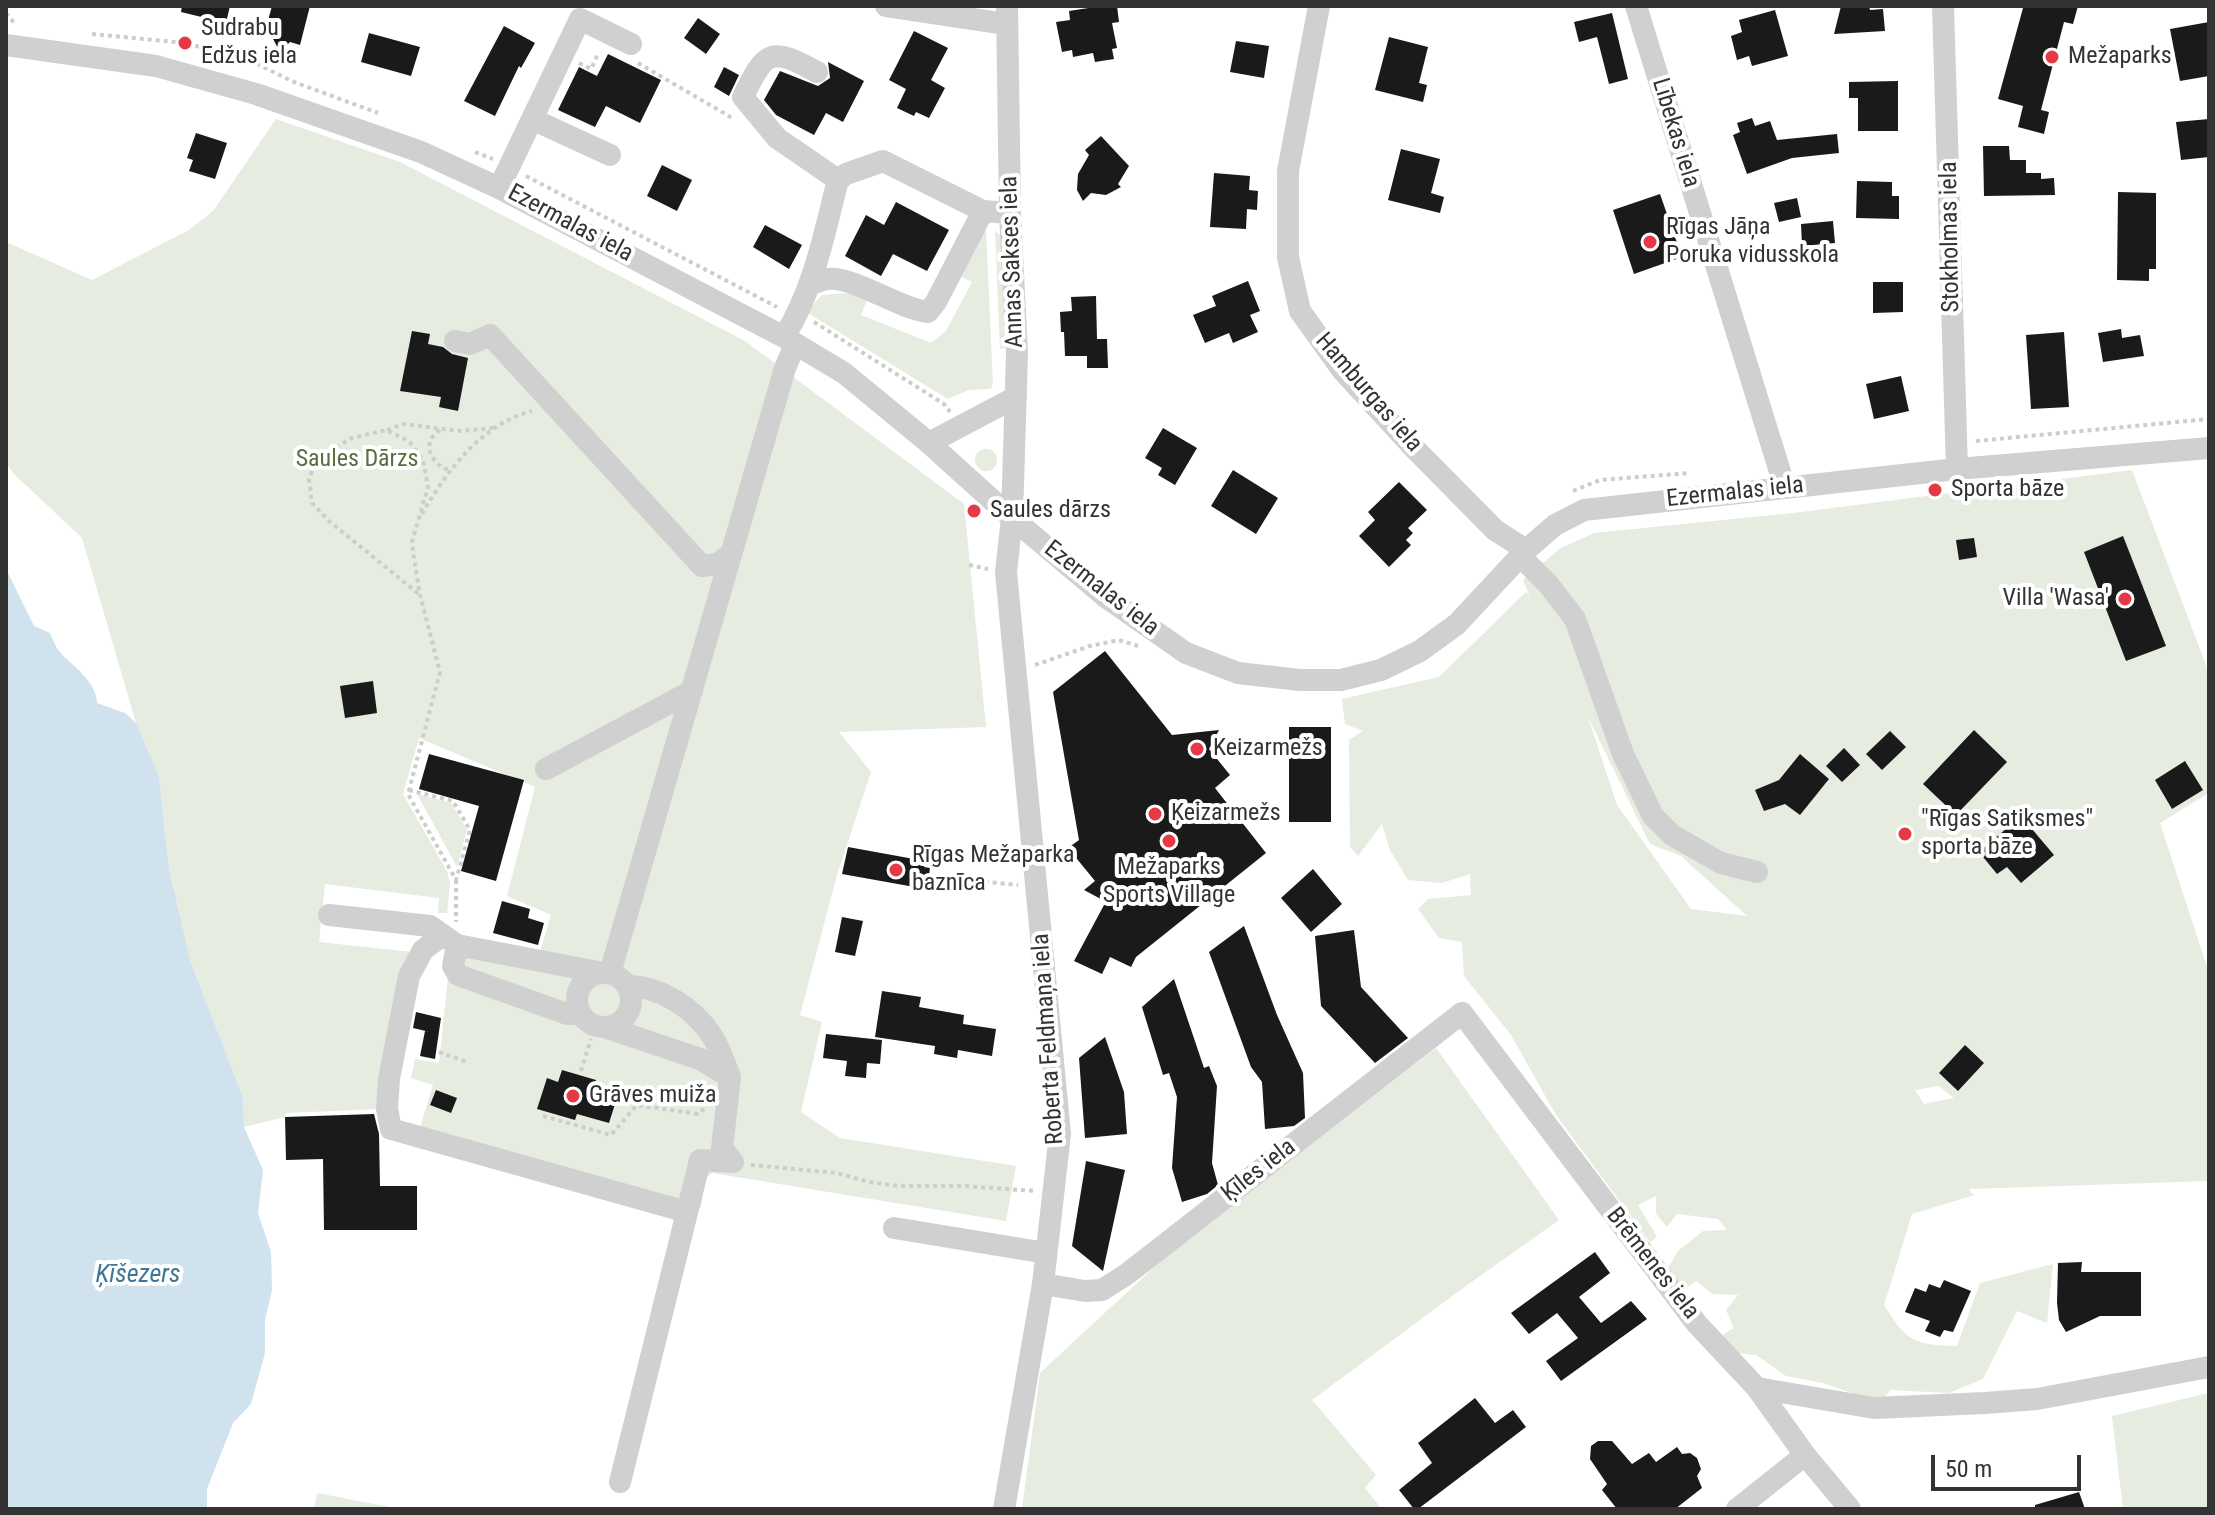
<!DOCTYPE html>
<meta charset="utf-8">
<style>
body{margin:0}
#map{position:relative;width:2215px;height:1515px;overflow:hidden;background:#fff;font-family:"Roboto Condensed",sans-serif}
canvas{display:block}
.frame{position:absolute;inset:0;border:8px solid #333;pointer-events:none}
.scale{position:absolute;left:1931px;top:1455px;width:150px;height:36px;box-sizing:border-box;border:4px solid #333;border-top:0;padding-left:10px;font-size:24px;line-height:28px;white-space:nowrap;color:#333;-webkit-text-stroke:6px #fff;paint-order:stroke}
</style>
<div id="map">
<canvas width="2215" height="1515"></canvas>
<div class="frame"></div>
<div class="scale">50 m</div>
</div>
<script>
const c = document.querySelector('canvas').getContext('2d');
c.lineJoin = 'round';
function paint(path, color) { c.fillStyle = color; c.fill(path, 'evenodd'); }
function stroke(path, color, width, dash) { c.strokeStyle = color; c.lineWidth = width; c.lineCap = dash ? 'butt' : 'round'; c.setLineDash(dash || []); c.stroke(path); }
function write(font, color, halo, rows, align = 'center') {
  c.font = font + ' "Roboto Condensed",sans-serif'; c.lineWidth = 8; c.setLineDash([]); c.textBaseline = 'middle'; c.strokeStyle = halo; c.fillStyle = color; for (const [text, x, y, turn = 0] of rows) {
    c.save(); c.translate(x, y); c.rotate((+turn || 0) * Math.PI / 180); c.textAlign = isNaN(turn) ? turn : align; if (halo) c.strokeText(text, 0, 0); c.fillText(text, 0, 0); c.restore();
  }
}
paint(new Path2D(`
 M276,119L400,162L745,341L964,504L986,727L839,732L871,772L837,875L800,1015L822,1022L801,1112L840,1138L1016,1166L1006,1221L712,1173L705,1179L701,1208L420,1127L433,1085L411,1078L415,1059L439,1063L451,948L540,952L551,915L507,896L535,787L419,738L403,794L447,871L450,884L447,913H438L439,898L325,884L319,942L412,952L382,1109L286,1113L285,1117L244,1127L243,1097L191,963L169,869L159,776L136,723L82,538L14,474L6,463V242L92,280L189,230L213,211Z
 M986,230L993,383L991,389L969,390L948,399L806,312L822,295L849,293L867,300L861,315L931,343L946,331L972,282L960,276L980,233Z
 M995,231L1002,236L1007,348L1000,349Z
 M975 460a11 11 0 1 1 22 0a11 11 0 1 1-22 0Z
 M2132,470L2209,673V793L2160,823L2209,973V1181L1970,1189V1192L1975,1195L1912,1214L1884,1305C1907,1342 1914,1345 1957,1346L1980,1283L2053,1264L2047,1323L2017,1311L1983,1379L1949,1393L1890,1390L1881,1403L1823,1383L1786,1376L1756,1355L1734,1353L1717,1338L1734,1328L1726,1310L1738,1295L1712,1294L1696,1281L1679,1294L1665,1273L1678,1251L1703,1231L1727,1230L1718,1219L1677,1214L1667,1227L1656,1214V1196L1638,1205L1657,1237L1650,1242L1556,1115L1511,1035L1464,976L1462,942L1439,938L1418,909L1428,899L1471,895L1470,874L1442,883L1408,880L1390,850L1382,824L1358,856L1350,847L1349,740L1363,731L1345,724L1342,699L1439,677L1526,592L1530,597L1523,580L1559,549L1594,533L1793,513ZM1588,717L1650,844L1681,856L1747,916L1691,909L1617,805ZM1939,1086L1954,1098L1924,1104L1915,1090Z
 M417,794L451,803L467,830L457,867Z
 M1436,1048L1559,1220L1463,1288L1312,1400L1376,1475L1365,1488L1382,1509H1022L1040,1373L1164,1258Z
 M2209,1393V1509H2123L2112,1416Z
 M317,1493L400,1509H314Z`), '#e6ecdf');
paint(new Path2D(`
 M6,569L34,626L50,633C53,639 55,646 59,651C73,667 96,680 97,703L125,713L136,723L159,776L169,869L191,963L243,1097L244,1127L263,1170L258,1213L271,1252L272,1290L265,1320V1353L251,1404L233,1423L207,1489V1509H6Z`), '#cfe2ee');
paint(new Path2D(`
 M182,6H230L226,23L181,12Z
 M272,6H310L300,45L290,42L280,52L272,37L264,35Z
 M1101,6H1117L1119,22L1112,23L1117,48L1112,49L1114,59L1095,62L1093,53L1073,57L1072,50L1062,52L1056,22L1070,20L1069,11Z
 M1841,6H1869L1870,10L1883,9L1885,31L1834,34Z
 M2026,6H2078L2073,24L2064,22L2041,110L2049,112L2044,134L2018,127L2023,106L1998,99L2023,8H2026Z
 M1775,10L1788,56L1752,66L1749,56L1737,60L1731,36L1742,32L1739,20Z
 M1612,13L1628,79L1609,84L1597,37L1579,42L1574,22Z
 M698,18L720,34L706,54L684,38Z
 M2209,22V76L2180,81L2170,29Z
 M504,26L535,43L521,68L519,66L495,116L464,101Z
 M914,31L948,48L931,80L945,88L929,118L916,112L914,116L897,108L906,89L889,80Z
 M369,33L420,47L411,76L361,62Z
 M1389,37L1428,47L1419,83L1427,85L1423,102L1375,90Z
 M1236,41L1269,46L1264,78L1230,72Z
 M608,54L661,80L640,123L606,106L595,127L558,110L579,67L597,76Z
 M828,62L864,81L843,122L826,113L814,135L776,115L764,100L780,71L818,86L830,78Z
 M724,67L739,75L729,96L714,87Z
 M1898,81V131H1858V98H1849V82Z
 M1752,118L1755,126L1770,121L1777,140L1837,134L1839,153L1792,158L1747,174L1733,135L1740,132L1737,123Z
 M2209,119V157L2181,160L2176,122Z
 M196,133L227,143L215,179L189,171L193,160L187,158Z
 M1101,136L1129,166L1118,184L1121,187L1106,195L1091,193L1083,201L1077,190L1078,174L1089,155L1085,150Z
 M1983,146H2009L2010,160H2026V173H2041V179L2054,178L2055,195L1984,196Z
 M1401,149L1440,159L1431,193L1444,197L1440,213L1388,200Z
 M662,165L692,180L677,211L647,196Z
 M1214,173L1250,176L1249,190L1258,191L1257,210L1247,209L1246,229L1210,227Z
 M1857,181L1892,182V196H1899V219L1856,218Z
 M2118,192L2156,193V269H2149V281L2117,280Z
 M1660,194L1682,257L1634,274L1613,210Z
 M1797,198L1801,217L1779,222L1774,203Z
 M896,202L949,230L927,271L893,254L881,276L845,256L866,215L884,225Z
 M1833,221L1835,243L1802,246L1801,224Z
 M765,225L802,245L789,269L753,247Z
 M1248,281L1260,311L1250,315L1258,332L1233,343L1229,333L1205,343L1193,315L1216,306L1212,296Z
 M1873,282H1903V312L1873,313Z
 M1096,296L1097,339H1107L1108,368H1087V356H1065L1064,332H1061L1060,312L1072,311L1071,297Z
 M2121,329L2122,338L2140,335L2144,356L2103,362L2098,333Z
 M412,331L430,334L428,344L443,347L452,354L468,358L458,411L439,407L441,397L400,391Z
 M2064,332L2069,407L2031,409L2026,335Z
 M1901,376L1909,411L1874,419L1866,384Z
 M1163,428L1197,448L1175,485L1158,475L1162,468L1145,458Z
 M1233,470L1278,498L1256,534L1211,506Z
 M1399,482L1427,510L1408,528L1413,533L1406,540L1411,545L1389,567L1359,536L1375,520L1368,512Z
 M2123,536L2166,646L2126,661L2084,552Z
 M1974,538L1977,557L1959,560L1956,540Z
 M1105,651L1172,735L1219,730L1209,749L1230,775L1215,788L1266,853L1136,957L1131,967L1110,957L1102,974L1074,961L1104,905H1112L1084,890L1095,881L1068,848L1079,840L1053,692Z
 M373,681L377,713L345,718L340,686Z
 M1289,727H1331V822H1289Z
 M1974,730L2007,762L1956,815L1923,784Z
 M1890,731L1906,747L1882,770L1866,754Z
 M1844,748L1860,765L1842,782L1826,766Z
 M429,754L524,780L496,881L461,871L479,806L419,789Z
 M1800,754L1829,779L1800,815L1785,804L1764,811L1755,790L1779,780Z
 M2185,761L2203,790L2172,809L2155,780Z
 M2021,816L2054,855L2021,883L2007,867L1997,874L1979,852Z
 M848,847L925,861L924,867L930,868L928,883L921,882L920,888L842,874Z
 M1313,869L1342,904L1311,932L1281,898Z
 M502,901L530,909L528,918L544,923L538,945L493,933Z
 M842,917L863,921L855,956L835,952Z
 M1244,926L1277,1015L1303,1073L1305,1118L1294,1126L1265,1129L1262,1082L1251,1067L1209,952Z
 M1354,930L1361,987L1408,1038L1375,1063L1321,1006L1315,936Z
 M1174,979L1204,1068L1209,1066L1217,1086L1212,1163L1218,1185L1207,1194L1182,1202L1172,1168L1177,1097L1169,1073L1163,1075L1142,1007Z
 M882,991L921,997L919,1007L964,1015L963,1024L996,1029L992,1056L958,1050L957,1058L934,1054L935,1046L875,1037Z
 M416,1012L441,1018L435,1059L420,1056L425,1031L430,1032L413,1028Z
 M826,1034L882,1040L880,1064L867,1063L866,1078L845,1076L847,1061L823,1058Z
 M1105,1037L1124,1092L1127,1134L1085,1138L1079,1058Z
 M1965,1045L1984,1063L1958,1091L1939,1073Z
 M562,1070L596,1080L593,1092L616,1101L609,1123L577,1114L575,1120L537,1109L547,1078L558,1082Z
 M436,1090L457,1098L451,1113L430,1105Z
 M374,1114L379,1134L380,1186H417V1230H324L323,1159L286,1160L285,1117Z
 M1086,1161L1125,1170L1103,1271L1072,1246Z
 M1595,1252L1610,1273L1579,1297L1601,1323L1631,1301L1647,1319L1561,1381L1546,1361L1578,1338L1557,1313L1529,1334L1511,1313Z
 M2082,1262L2081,1272H2141V1316H2100L2066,1332L2059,1320L2057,1303L2058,1263Z
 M1944,1280L1971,1291L1953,1332L1944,1330L1940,1337L1925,1331L1930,1321L1905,1312L1915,1288L1926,1292L1929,1284L1940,1288Z
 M1475,1398L1495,1423L1513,1410L1526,1427L1418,1509H1414L1399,1490L1432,1463L1418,1443Z
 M1598,1441H1612L1632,1464L1649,1453L1656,1462L1677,1447L1682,1454L1690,1453L1697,1458L1701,1469L1697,1476L1702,1488L1675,1509H1617L1602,1490L1607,1484L1590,1459L1591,1446Z
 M2079,1492L2085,1509H2035V1505Z`), '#1a1a1a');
stroke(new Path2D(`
 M6,13L16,25
 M92,34L185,43L249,60L294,82L378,113
 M579,63L591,69L599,52
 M638,63L734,119
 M475,152L493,159
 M526,176L777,307
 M814,322L944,404L950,412
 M387,430L403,424L461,431L493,428
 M440,430C422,441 429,460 445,469L452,468
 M1976,441L2209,419
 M1573,491L1600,480L1690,473
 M422,514C447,470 482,424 532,411
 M969,565L988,569
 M1035,665L1090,646L1119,640L1138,646
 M409,790L453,801L470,830L456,880L408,794L440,672L420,595L414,559L412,542L428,487L423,460L409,441L386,430L352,438L317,458L309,479L312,503L329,521L420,595
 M929,876L1018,885
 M456,880V922
 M439,1052L467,1062
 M581,1071L591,1039
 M543,1116L611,1135L637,1105L698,1114L706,1107
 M751,1165L837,1173L869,1182L899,1186H964L1036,1191`), '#cdcdcd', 4, [4, 4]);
stroke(new Path2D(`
 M886,6L1006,24
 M1319,6L1288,171V257L1300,311L1343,371L1414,448L1495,530L1526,550
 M1636,6L1785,488
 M1943,6L1957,469
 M6,45L156,66L256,94L421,152L499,188L784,337L844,373L929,443L1012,518L1107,598L1186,653L1238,673L1300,680H1341L1381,670L1420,651L1457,624L1526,550L1555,525L1584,510L1957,469L2209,448
 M817,72C771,47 766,49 743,97L777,138L838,180L846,174L883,161L983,211L1010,213
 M532,119L610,155
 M499,188L580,19L631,44
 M810,285C816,283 822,279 828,279C851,275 902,310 928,312L936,302L983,211
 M784,337C814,289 824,234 838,180
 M455,341L470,344L490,335L702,566L717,564L732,553
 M929,443L1016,397
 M1521,557L1548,584L1575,619L1623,754L1653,816L1672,835L1721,863L1757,872
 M546,769L692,691
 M329,915L430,926L457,945L603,973
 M443,935L423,950L409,976L389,1079L387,1109L391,1129L687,1212
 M457,945L453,966L458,975L567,1014H580
 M610,973L785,368L795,345
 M577 1000a27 27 0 1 1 54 0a27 27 0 1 1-54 0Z
 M605,1027L700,1059L730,1077C725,1064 720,1048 712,1036C694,1008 660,986 627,986
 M894,1228L1046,1253
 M1043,1284L1085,1291L1102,1290L1127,1274L1462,1013L1697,1324L1757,1388L1805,1455L1850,1509
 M1757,1388L1874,1408L1985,1403L2037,1399L2209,1367
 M620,1482L700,1160L733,1162L722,1148L730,1077
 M1004,1509L1043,1284L1060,1134L1006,572L1012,518L1017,353L1010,213L1007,6
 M1737,1509L1805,1455`), '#d0d0d0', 22);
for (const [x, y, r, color] of [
 [185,43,8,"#e63946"],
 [2052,57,8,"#e63946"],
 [1650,242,8,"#e63946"],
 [1935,490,8,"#e63946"],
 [974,511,8,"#e63946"],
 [2125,599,8,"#e63946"],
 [1197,749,8,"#e63946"],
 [1155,814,8,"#e63946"],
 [1905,834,8,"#e63946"],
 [1169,841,8,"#e63946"],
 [896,870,8,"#e63946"],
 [573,1096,8,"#e63946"]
]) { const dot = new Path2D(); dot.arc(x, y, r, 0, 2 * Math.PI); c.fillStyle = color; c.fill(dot); stroke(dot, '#fff', 3); }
write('24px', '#333', '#fff', [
 ["Sudrabu",201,29],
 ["Edžus iela",201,57],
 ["Mežaparks",2068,57],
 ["Rīgas Jāņa",1666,228],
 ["Poruka vidusskola",1666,256],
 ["Sporta bāze",1951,490],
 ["Saules dārzs",990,511],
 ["Villa 'Wasa'",2109,599,"right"],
 ["Keizarmežs",1213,749],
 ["Ķeizarmežs",1171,814],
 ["\"Rīgas Satiksmes\"",1921,820],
 ["sporta bāze",1921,848],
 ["Rīgas Mežaparka",912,856],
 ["baznīca",912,884],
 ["Mežaparks",1169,868,"center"],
 ["Sports Village",1169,896,"center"],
 ["Grāves muiža",589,1096]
], 'left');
write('24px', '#333', '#fff', [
 ["Lībekas iela",1675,133,73],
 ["Ezermalas iela",570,224,28],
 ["Stokholmas iela",1951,237,-91],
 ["Annas Sakses iela",1013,262,-92],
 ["Hamburgas iela",1368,393,49],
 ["Ezermalas iela",1735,493,-6],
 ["Ezermalas iela",1101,589,38],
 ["Roberta Feldmaņa iela",1049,1039,-94],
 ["Ķīles iela",1259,1171,-38],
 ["Brēmenes iela",1652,1264,52]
]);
write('24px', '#56703f', '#fff', [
 ["Saules Dārzs",357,460]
]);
write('italic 26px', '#3f7597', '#fff', [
 ["Ķīšezers",138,1275]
]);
</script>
